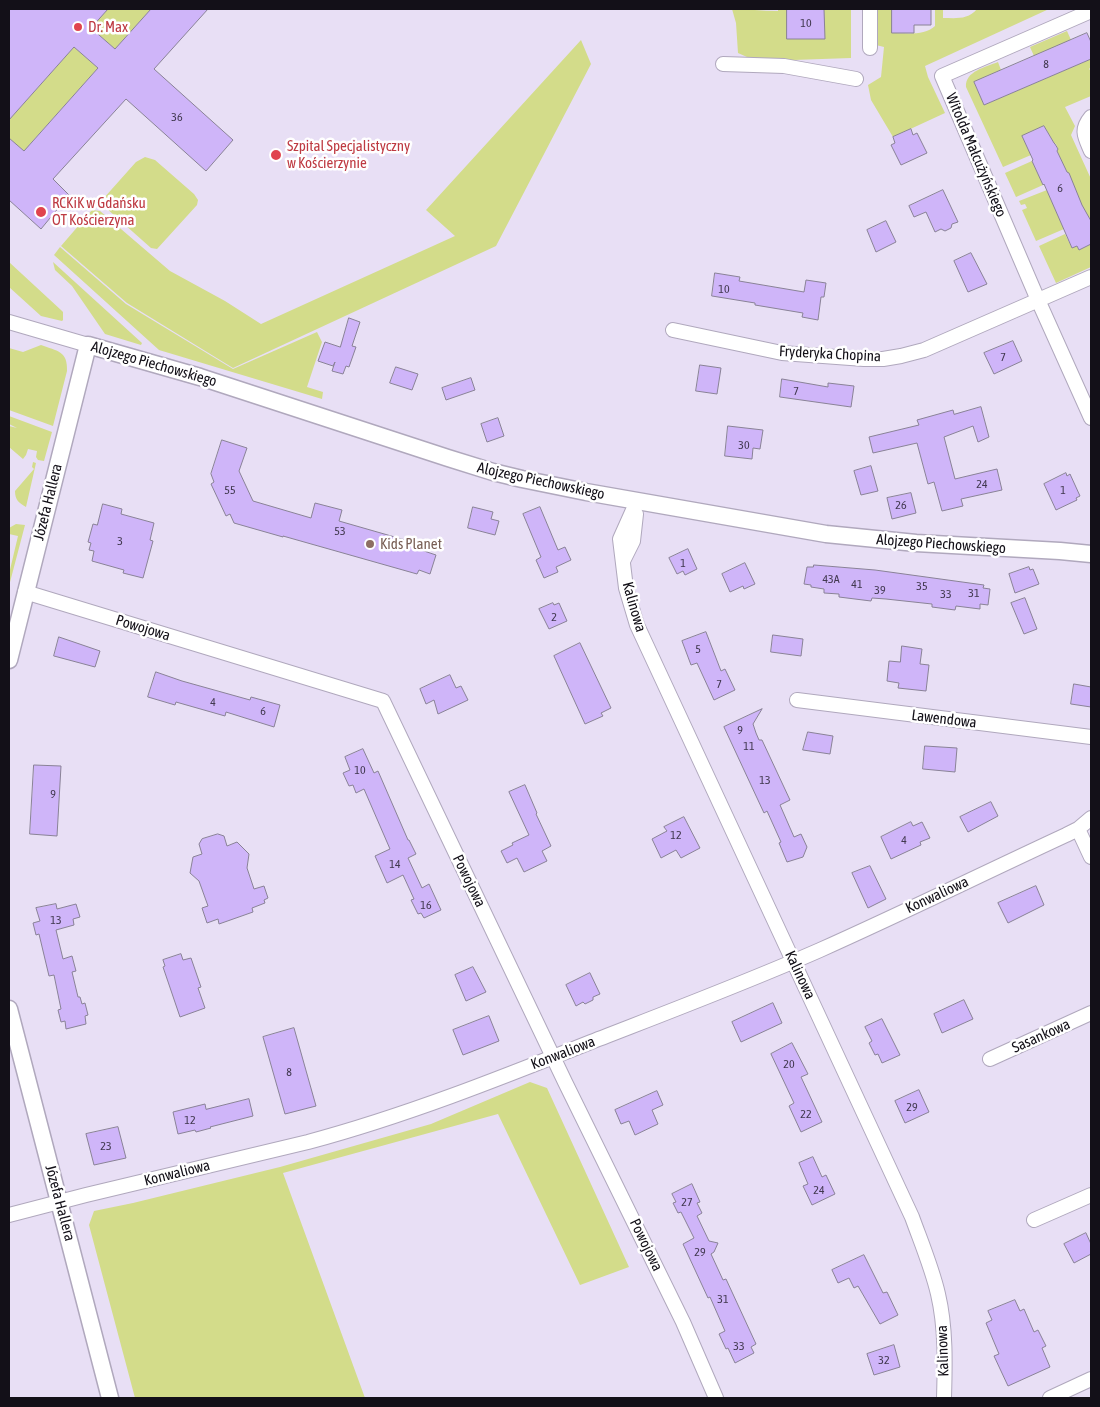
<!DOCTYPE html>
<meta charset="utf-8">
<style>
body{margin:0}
#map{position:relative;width:1100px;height:1407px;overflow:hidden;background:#e8dff5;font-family:"Asap Condensed",sans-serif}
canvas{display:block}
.frame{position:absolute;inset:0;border:10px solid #131018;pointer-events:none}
</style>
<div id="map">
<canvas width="1100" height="1407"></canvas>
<div class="frame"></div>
</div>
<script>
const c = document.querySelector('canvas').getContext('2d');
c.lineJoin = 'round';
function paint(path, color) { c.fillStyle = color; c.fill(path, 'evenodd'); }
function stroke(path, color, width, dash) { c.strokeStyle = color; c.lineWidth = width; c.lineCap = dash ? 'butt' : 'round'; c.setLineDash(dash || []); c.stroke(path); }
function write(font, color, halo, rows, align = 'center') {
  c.font = font + ' "Asap Condensed",sans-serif'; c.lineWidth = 5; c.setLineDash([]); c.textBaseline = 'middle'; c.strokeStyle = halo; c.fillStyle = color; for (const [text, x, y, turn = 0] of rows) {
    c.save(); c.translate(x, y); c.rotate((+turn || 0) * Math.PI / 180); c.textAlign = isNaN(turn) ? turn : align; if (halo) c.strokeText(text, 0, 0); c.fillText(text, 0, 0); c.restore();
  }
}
paint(new Path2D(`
 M108,9H151L115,49L91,28Z
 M732,9C747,9 762,11 778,11V9H787L788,39H824V9H851V58L764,61L747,57L738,53L736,23Z
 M876,9H892V33C906,33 925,36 935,26V10H931V9H943V18C956,18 968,20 977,9H1049L925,66L928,77L945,113L893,137L871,100L868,85L881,77L884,47L876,45Z
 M1067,31L1071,40L1034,56L1030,47Z
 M581,40L591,64L496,246L233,368L127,303L61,246L92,210L100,211L170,271L225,301L261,324L455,236L426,210Z
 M74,47L98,68L29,145L31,146L25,152L9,138V120Z
 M1091,59V67L1089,69L1091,71V96L1065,107L1075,126L1071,135L1091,179V226L1088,216L1086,215L1057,151L1058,149L1056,144L1054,143L1044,126L1022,136L1031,155L1003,167L966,87C965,71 986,67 998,62L1001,70L974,82L984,105Z
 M145,157L155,160L194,194L198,200L197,205L157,249L151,248L106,208L103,199L136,162Z
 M1032,161L1043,185L1016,197L1005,173Z
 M1047,190L1064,229L1036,241L1022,210L1027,208L1025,204L1021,205L1019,201Z
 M1065,234L1072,248L1077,246L1079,250L1091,244V267L1056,283L1039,246Z
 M60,247L126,304L233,369L317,332L322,342L307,387L323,392L322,399L159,350L54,255Z
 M9,262L61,310L63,312V320L62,321L41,316L9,287Z
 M53,262L142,343L141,345L105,334L72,286L55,270Z
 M41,345C57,351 68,351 67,371L53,426L9,410V348L23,352Z
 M9,416L52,432L44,461L38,460L36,457L37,451L28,449L26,455L23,459L9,447V426L17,428L9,424Z
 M33,462L36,463L26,507C19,503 15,500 15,491L34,469L32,467Z
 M16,524L25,525L9,586V574L18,536L9,534V528Z
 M530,1082L547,1088L629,1267L580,1285L498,1114L283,1173L365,1398H135L89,1225L94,1211L133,1203L280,1167L431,1124Z`), '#d3dc8a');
const building = new Path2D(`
 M9,9H108L91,28L115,49L151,9H208L154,69L233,140L206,171L126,99L53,179L69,195L41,229L9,200V138L24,151L98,68L74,47L9,120Z
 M787,9H824L825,39H787Z
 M892,9H931V25H914V33H892Z
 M1087,33L1091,42V59L984,105L974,82Z
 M1044,126L1054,143L1055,144L1058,149L1057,151L1067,172L1069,173L1082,205L1091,221V244L1079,250L1077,246L1072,248L1044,184L1043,185L1032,161L1033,160L1022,136Z
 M911,129L913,135L917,133L927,153L901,165L891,145L895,143L893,137Z
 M943,190L958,222L952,224L951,228L945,231L941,229L935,232L926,212L914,217L909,206Z
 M886,221L896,242L876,252L867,230Z
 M971,253L987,284L968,292L954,261Z
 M715,273L740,277L739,281L804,292L806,280L826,283L824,297H821L818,320L802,317L803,313L755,305V303L712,296Z
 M349,318L360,322L352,346L356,347L349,367L346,366L343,374L332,371L335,362L333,366L318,361L325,342L340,347Z
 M1013,341L1022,361L994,374L984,353Z
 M700,365L721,368L717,394L696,391Z
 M396,367L418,374L412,390L390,383Z
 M471,378L475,390L446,400L442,388Z
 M782,379L828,387V383L854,386L851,407L780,397Z
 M981,407L989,437L978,442L973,426L944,437L955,479L997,469L1002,490L961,499L963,506L942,511L934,482L928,484L917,443L873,453L869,437L919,425L917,420L953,410L954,414Z
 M498,418L504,436L487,442L481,424Z
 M728,426L763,430L760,449L753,448L752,459L725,456Z
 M222,440L247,448L239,471L253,501L311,518L315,503L342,510L339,521L426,546L424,551L436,555L430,574L419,570L417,574L283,536V537L234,523L230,514L226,516L211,484L214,482L211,474Z
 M871,466L878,491L861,495L854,471Z
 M1066,473L1067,476L1070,474L1080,496L1076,498L1077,500L1056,510L1044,484Z
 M911,493L916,513L892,519L887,498Z
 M103,504L122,509L121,514L154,523L150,540L153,541L143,578L123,573L124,570L92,561L94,551L89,550L91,543L88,542L93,524L97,525Z
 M473,507L493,512L491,519L499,521L495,535L468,528Z
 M540,507L558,550L565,547L571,560L556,567L558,572L544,578L536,560L541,557L523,514Z
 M688,549L697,569L685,575L683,571L677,574L669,558Z
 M745,563L755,584L744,589L743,586L730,592L722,574Z
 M814,565L875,570L984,585L983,588L990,589L988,605L980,604V609L956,606L955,610L932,607V604L886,599L872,598L871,601L839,597V594L824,593V589L811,587V585L804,584L807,567H813Z
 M1029,567L1030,570L1033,569L1039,584L1015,593L1009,574Z
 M1025,598L1037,629L1024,634L1011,603Z
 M553,603L554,605L559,603L567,621L549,629L539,609Z
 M706,632L721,671L725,669L735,690L714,700L697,663L691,665L682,641Z
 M773,635L803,639L801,656L771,652Z
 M59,637L100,651L95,667L54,656Z
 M580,643L611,708L601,713L603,716L585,724L554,656Z
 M902,646L922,649L920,664L929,665L926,691L898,688L899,683L887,681L889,661L900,662Z
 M156,672L182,681L250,700L251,697L280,705L274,727L226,712L225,716L176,702L175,705L148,697Z
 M450,675L456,688L461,686L468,700L438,714L434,700L426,704L420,689Z
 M1074,684L1091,687V707L1071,704Z
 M762,709L753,724L756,733L759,740H762L790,800L780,805L794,837L801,834L807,847L803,857L787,862L779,843L781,842L767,811L764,813L724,727Z
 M808,732L833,736L830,754L803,750Z
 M925,746L957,748L955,772L923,769Z
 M363,749L374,773L378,771L408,840H409L416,854L408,858L422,888L429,884L441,910L424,918L421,913L418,914L411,900L414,899L403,875L387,883L375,856L390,849L364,789L356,793L353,785L349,786L343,773L350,770L345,757Z
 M34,765L61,766L57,836L30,834Z
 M525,785L537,813L536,814L551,846L542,851L547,861L524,872L517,858L507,863L501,851L513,845L512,843L529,835L509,792Z
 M991,802L998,816L968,832L960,817Z
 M684,817L700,848L681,858L676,850L661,858L652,839L667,831L664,827Z
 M911,822L913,826L922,822L930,838L920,842L921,845L891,859L881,837Z
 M218,834L224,836L227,846L237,842L249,854L247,868L254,889L264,886L268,898L264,900L265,903L252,908L253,912L219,924L218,919L207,923L202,908L208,906L199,881L190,873L193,857L202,854L199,844L202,839Z
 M870,866L886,899L868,908L852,873Z
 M1036,886L1044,905L1008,923L998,903Z
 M56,904L57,909L76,904L80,917L73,919L74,925L56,930L63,959L72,956L76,971L72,972L78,997H80L82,1004L85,1003L88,1015L85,1016L86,1024L66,1029L65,1021L61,1022L58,1010L61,1009L54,975L49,976L39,934L36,935L33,923L40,921L36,908Z
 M181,954L183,960L191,958L201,987L198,988L205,1008L180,1017L163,967L165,966L163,960Z
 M473,967L486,992L466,1001L455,975Z
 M590,973L600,994L593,997V1000L585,1004L583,1002L576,1006L566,985Z
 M964,1000L973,1019L942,1033L934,1014Z
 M773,1003L782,1023L741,1042L732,1022Z
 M489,1016L499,1041L463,1055L453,1030Z
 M882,1019L900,1055L882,1063L878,1054L875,1055L869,1043L872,1041L865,1027Z
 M294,1028L316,1106L285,1114L263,1037Z
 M792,1043L808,1074L801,1077L822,1122L801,1132L789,1106L794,1103L771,1054Z
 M919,1090L929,1112L905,1123L895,1101Z
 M657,1091L663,1105L652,1110L658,1124L635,1135L629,1121L621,1124L615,1110Z
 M249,1099L253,1116L210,1127L211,1128L196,1132L195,1130L178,1134L173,1112L205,1104L206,1109Z
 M118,1127L126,1158L94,1165L86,1134Z
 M813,1157L822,1177L826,1175L835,1194L812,1205L803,1186L808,1184L799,1163Z
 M692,1184L700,1202L697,1203L702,1213L697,1216L709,1241L718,1243L714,1252L711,1254L723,1280L726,1279L756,1344L751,1347L754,1353L735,1363L728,1348L726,1349L719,1334L725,1331L710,1297L708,1298L683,1244L694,1238L681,1212L678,1213L673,1203L676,1202L672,1194Z
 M1086,1233L1091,1244V1254L1074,1263L1064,1244Z
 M864,1255L883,1293L887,1292L898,1315L880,1324L858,1286L854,1288L849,1278L838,1283L832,1270Z
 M1015,1300L1020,1311L1024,1309L1034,1332L1038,1330L1046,1346L1042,1348L1050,1367L1008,1386L994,1356L999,1354L986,1323L992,1320L988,1311Z
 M894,1345L900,1367L874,1375L867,1354Z`);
paint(building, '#cfb5f9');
stroke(building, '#898296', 1);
const minor = new Path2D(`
 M870,9V48
 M1091,11L942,76L1038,300L1091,418
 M723,64L784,66L856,79
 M1091,117C1080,130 1085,137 1091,151
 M9,322L88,345
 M673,330L782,353L864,359H883L901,356L924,350L1091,277
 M637,501L620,539L626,588L637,625L912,1217C921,1242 932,1268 938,1294C946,1328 945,1364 944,1398
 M623,561L633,541L636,514
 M25,592L383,701L565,1082L683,1322L716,1398
 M797,700L1091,737
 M1078,829L1091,857
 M990,1059L1091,1013
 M9,1215L86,1195L308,1142C405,1116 498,1079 591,1042C668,1012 745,983 820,950C903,913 984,873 1066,835L1078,829L1091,818
 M1034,1220L1091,1195
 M1050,1398L1091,1379`);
const tertiary = new Path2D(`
 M9,660L88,345L200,377L448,458L493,472L522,479L586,492L826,534L916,543L1060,551L1091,554
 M9,1009L110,1398`);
stroke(minor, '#b0a8bd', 16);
stroke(tertiary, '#b0a8bd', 19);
stroke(minor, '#fff', 14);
stroke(tertiary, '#fff', 16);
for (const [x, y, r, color] of [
 [78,27,5,"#e0444e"],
 [276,155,6,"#e0444e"],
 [41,212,6,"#e0444e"],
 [370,544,5,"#8d6e63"]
]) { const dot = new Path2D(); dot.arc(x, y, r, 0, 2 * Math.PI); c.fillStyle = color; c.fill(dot); stroke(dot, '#fff', 2); }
write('12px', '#423950', null, [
 ["10",806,23],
 ["8",1046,64],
 ["36",177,117],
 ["6",1060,188],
 ["10",724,289],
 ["7",1003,357],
 ["7",796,391],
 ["30",744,445],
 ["24",982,484],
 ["55",230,490],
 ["1",1063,490],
 ["26",901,505],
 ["53",340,531],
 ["3",120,541],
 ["1",683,563],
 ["43A",831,579],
 ["41",857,584],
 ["35",922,586],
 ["39",880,590],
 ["31",974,593],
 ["33",946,594],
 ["2",554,617],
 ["5",698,649],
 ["7",719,684],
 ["4",213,702],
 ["6",263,711],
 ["9",740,730],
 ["11",749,746],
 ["10",360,770],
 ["13",765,780],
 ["9",53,794],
 ["12",676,835],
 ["4",904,840],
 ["14",395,864],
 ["16",426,905],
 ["13",56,920],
 ["20",789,1064],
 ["8",289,1072],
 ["29",912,1107],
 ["22",806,1114],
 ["12",190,1120],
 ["23",106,1146],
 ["24",819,1190],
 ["27",687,1202],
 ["29",700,1252],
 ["31",723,1299],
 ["33",739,1346],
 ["32",884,1360]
]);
write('15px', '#be3a42', '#fff', [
 ["Dr. Max",88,27],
 ["Szpital Specjalistyczny",287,146],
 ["w Kościerzynie",287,163],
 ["RCKiK w Gdańsku",52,203],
 ["OT Kościerzyna",52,220]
], 'left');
write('15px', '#131018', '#fff', [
 ["Witolda Małcużyńskiego",976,155,67],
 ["Fryderyka Chopina",830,354,3],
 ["Alojzego Piechowskiego",154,364,16],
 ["Alojzego Piechowskiego",541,481,12],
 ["Józefa Hallera",48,502,-76],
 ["Alojzego Piechowskiego",941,544,4],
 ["Kalinowa",634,607,74],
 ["Powojowa",143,628,17],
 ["Lawendowa",944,719,7],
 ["Powojowa",469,881,64],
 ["Konwaliowa",937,895,-25],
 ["Kalinowa",800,975,65],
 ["Sasankowa",1041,1036,-24],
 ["Konwaliowa",563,1053,-21],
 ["Konwaliowa",177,1173,-14],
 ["Józefa Hallera",60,1203,75],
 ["Powojowa",646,1245,64],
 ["Kalinowa",943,1351,-92]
]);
write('15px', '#785e54', '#fff', [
 ["Kids Planet",380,544]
], 'left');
</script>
